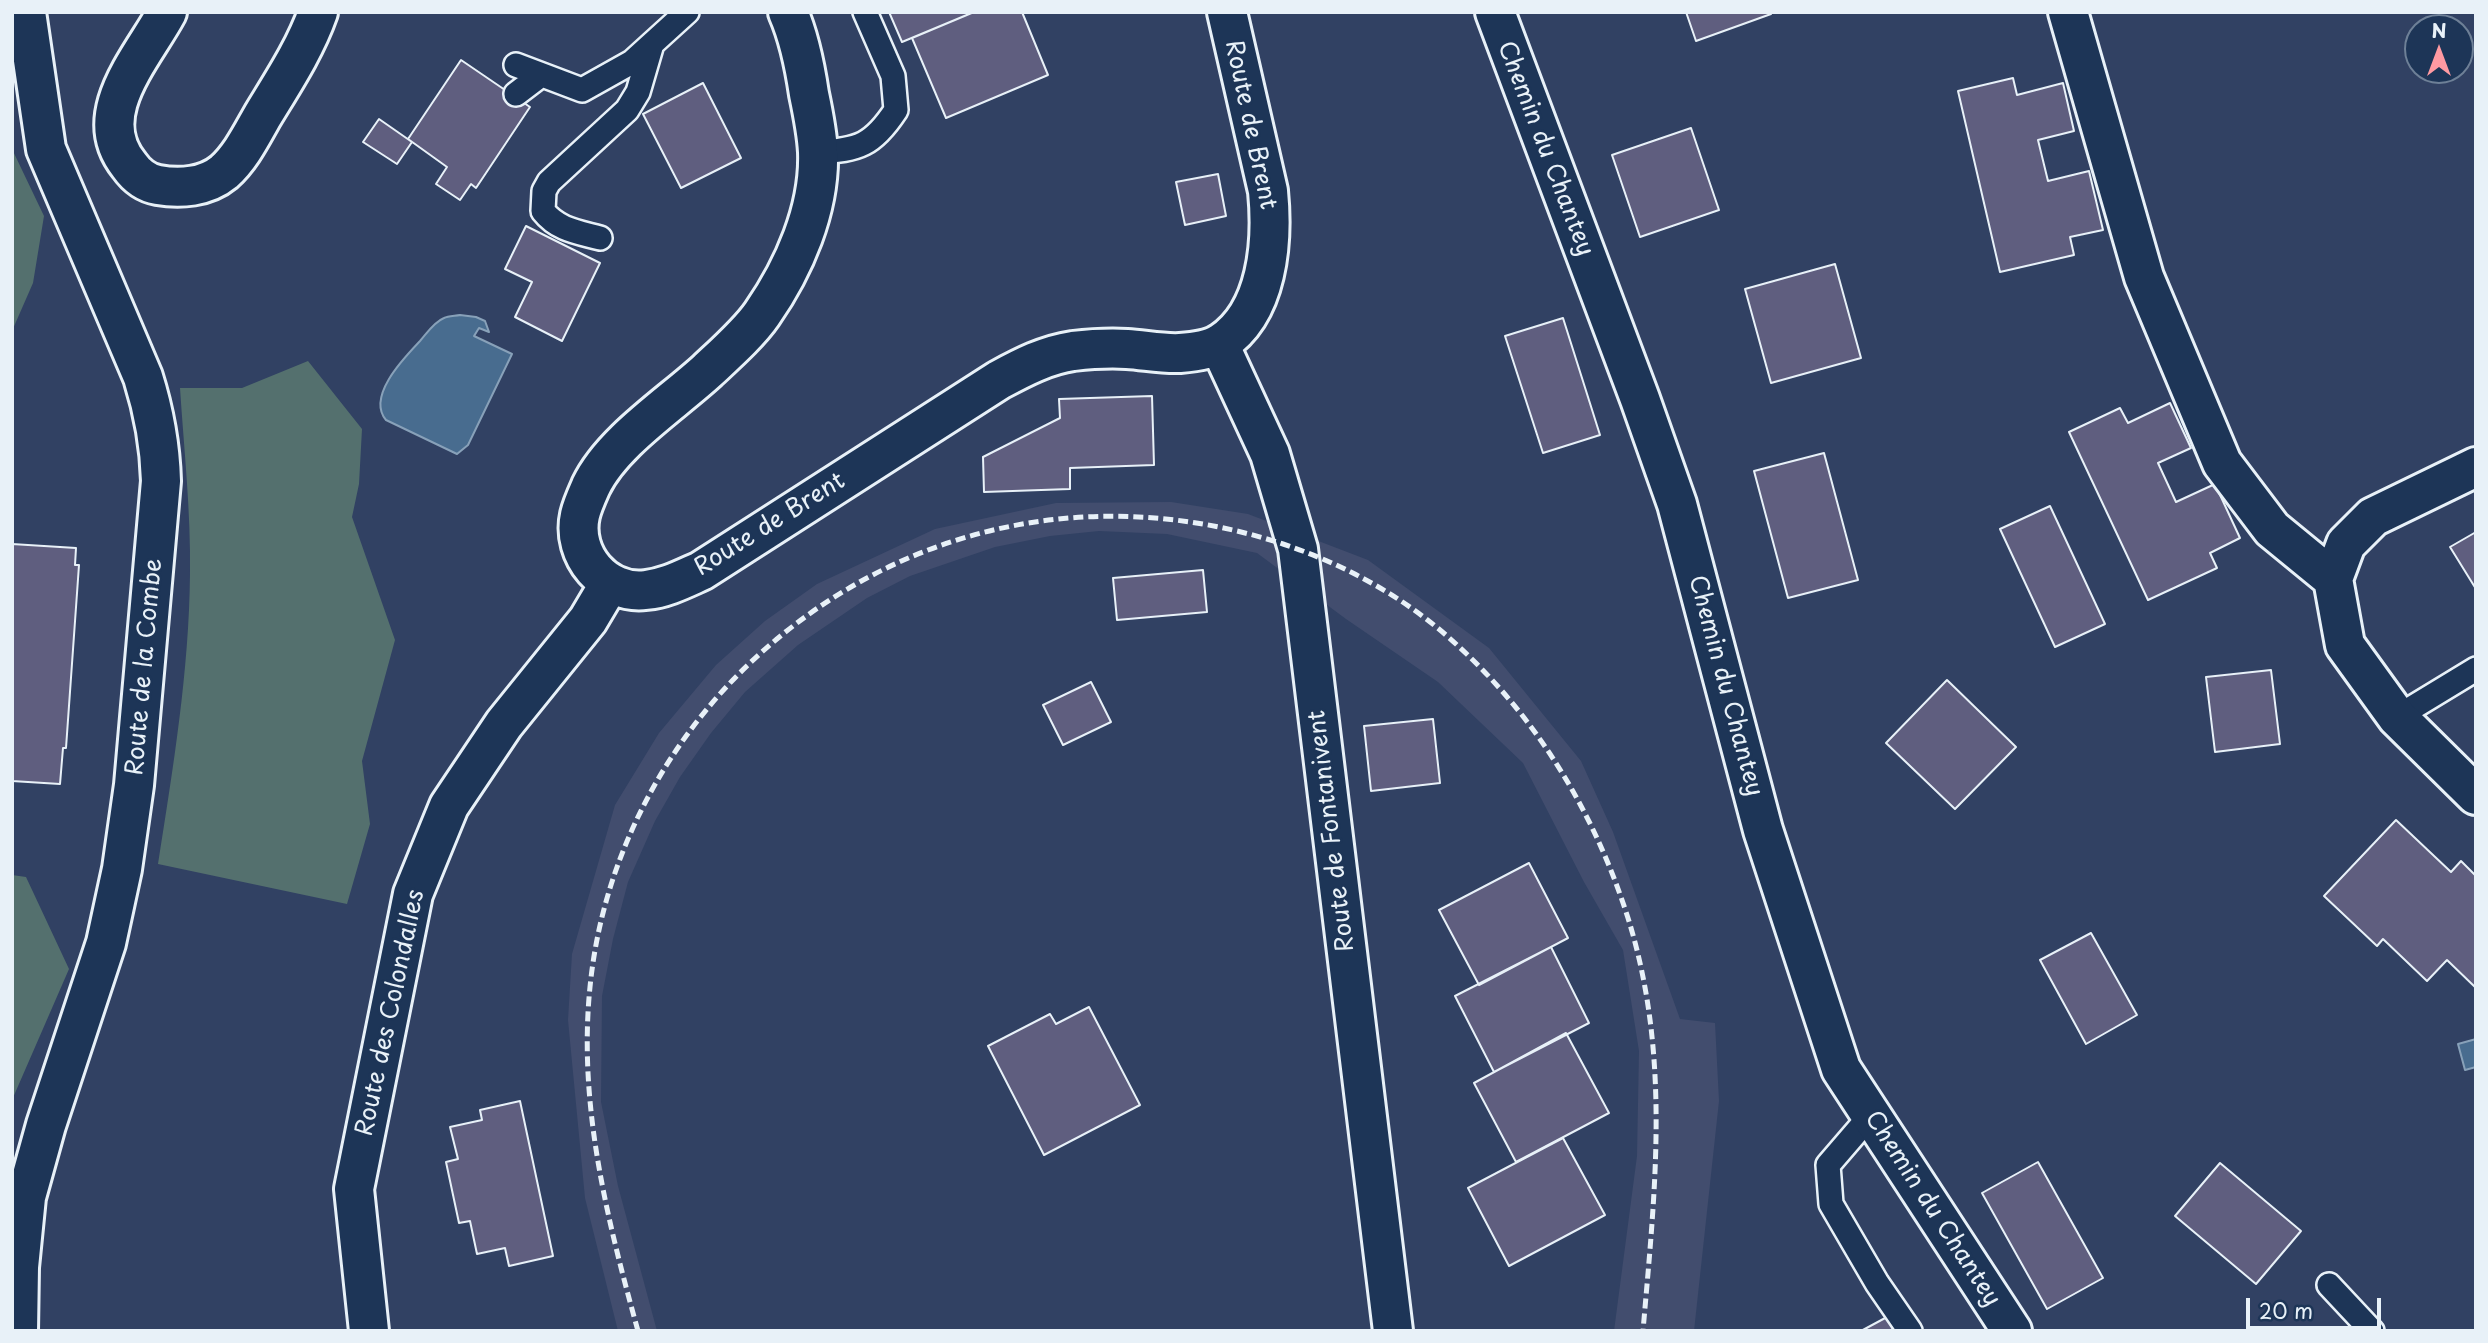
<!DOCTYPE html>
<style>
body{margin:0}
#map{position:relative;width:2488px;height:1343px;overflow:hidden;background:#314163;font-family:"Playpen Sans",sans-serif}
canvas{display:block}
.frame{position:absolute;inset:0;border:14px solid #e8f1f8;pointer-events:none}
.north{position:absolute;left:2404px;top:14px;width:70px;height:70px;box-sizing:border-box;background:#1d3557;border:2px solid #6e8097;border-radius:50%;rotate:0deg;font-size:19px;font-weight:700;line-height:28px;text-align:center;color:#e8f1f8}
.north::after{content:'';display:block;margin:auto;width:24px;height:32px;background:#ff9aa2;clip-path:polygon(50% 0,100% 100%,50% 72%,0 100%)}
.scale{position:absolute;left:2246px;top:1298px;width:135px;height:32px;box-sizing:border-box;border:4px solid #e8f1f8;border-top:0;padding-left:9px;font-size:21px;line-height:24px;white-space:nowrap;color:#e8f1f8;-webkit-text-stroke:5px #1d3557;paint-order:stroke}
</style>
<div id="map">
<canvas width="2488" height="1343"></canvas>
<div class="frame"></div>
<div class="north">N</div>
<div class="scale">20 m</div>
</div>
<script>
const c = document.querySelector('canvas').getContext('2d');
c.lineJoin = 'round';
function paint(path, color) { c.fillStyle = color; c.fill(path, 'evenodd'); }
function stroke(path, color, width, dash) { c.strokeStyle = color; c.lineWidth = width; c.lineCap = dash ? 'butt' : 'round'; c.setLineDash(dash || []); c.stroke(path); }
function write(font, color, halo, rows, align = 'center') {
  c.font = font + ' "Playpen Sans",sans-serif'; c.lineWidth = 5; c.setLineDash([]); c.textBaseline = 'middle'; c.strokeStyle = halo; c.fillStyle = color; for (const [text, x, y, turn = 0] of rows) {
    c.save(); c.translate(x, y); c.rotate((+turn || 0) * Math.PI / 180); c.textAlign = isNaN(turn) ? turn : align; if (halo) c.strokeText(text, 0, 0); c.fillText(text, 0, 0); c.restore();
  }
}
paint(new Path2D(`
 M1171,502L1248,514L1368,560L1489,648L1581,761L1613,832L1680,1019L1715,1023L1719,1101L1694,1331H1614L1637,1156L1639,1051L1623,950L1584,882L1523,763L1438,682L1346,619L1257,553L1167,534L1099,531L1050,536L995,547L910,576L867,598L798,645L745,692L711,733L680,777L655,821L628,882L613,939L602,996L601,1102L618,1186L657,1331H618L585,1198L568,1020L572,954L615,805L659,733L716,665L765,621L817,584L935,529L1056,503Z`), '#424d6e');
paint(new Path2D(`
 M12,149L44,216L33,283L12,331Z
 M308,361L362,429L359,484L352,517L395,640L362,761L370,824L347,904L158,864C173,768 189,672 190,574C191,512 184,450 180,388H242Z
 M12,875L26,877L69,969L12,1100Z`), '#54706e');
const water = new Path2D(`
 M460,315L476,317L485,321L489,332L479,328L474,336L512,354L468,445L457,454L386,420C366,396 405,357 420,341C427,333 434,322 444,318C448,316 455,316 460,315Z
 M2476,1039V1067L2465,1070L2458,1044Z`);
paint(water, '#486c8f');
stroke(water, '#88a1b9', 2);
const building = new Path2D(`
 M889,12H974L902,42Z
 M974,12H1022L1048,75L946,118L912,38Z
 M1686,12H1770L1771,14L1696,41Z
 M461,60L530,107L476,188L471,184L460,200L436,184L447,167L408,139Z
 M2013,78L2017,95L2063,83L2074,131L2038,140L2048,181L2089,171L2103,230L2070,237L2074,255L2000,272L1958,91Z
 M703,83L741,158L681,188L643,114Z
 M379,119L412,142L397,164L363,142Z
 M1691,128L1719,210L1640,237L1612,155Z
 M1218,174L1226,216L1185,225L1176,182Z
 M526,226L600,263L562,341L515,317L532,282L505,269Z
 M1835,264L1861,358L1771,383L1745,289Z
 M1563,318L1600,435L1543,453L1505,336Z
 M1152,396L1154,465L1070,468V489L984,492L983,457L1060,418L1059,399Z
 M2170,403L2191,448L2158,463L2176,502L2215,484L2240,538L2210,553L2217,568L2148,600L2069,432L2120,408L2128,423Z
 M1824,453L1858,580L1788,598L1754,471Z
 M2050,506L2105,624L2055,647L2000,529Z
 M2476,532V589L2450,547Z
 M12,544L76,548L75,565H79L66,748H63L60,784L12,781Z
 M1203,570L1207,612L1117,620L1113,578Z
 M2271,670L2280,744L2215,752L2206,677Z
 M1947,680L2016,747L1955,809L1886,743Z
 M1091,682L1111,722L1063,745L1043,705Z
 M1433,719L1440,783L1371,791L1364,726Z
 M2396,820L2451,872L2461,861L2476,876V988L2447,960L2427,981L2383,939L2377,946L2324,896Z
 M1529,863L1568,938L1479,985L1439,910Z
 M2091,933L2137,1015L2086,1044L2040,960Z
 M1551,947L1589,1023L1494,1072L1455,996Z
 M1089,1007L1140,1105L1044,1155L988,1046L1050,1014L1056,1024Z
 M1566,1033L1609,1113L1516,1162L1474,1083Z
 M520,1101L553,1256L509,1266L505,1248L477,1254L470,1221L459,1223L446,1162L458,1159L450,1127L482,1120L480,1110Z
 M1563,1138L1605,1215L1509,1266L1468,1188Z
 M2038,1162L2103,1278L2047,1309L1982,1193Z
 M2220,1163L2301,1231L2256,1284L2175,1216Z
 M1887,1317L1894,1331H1861Z`);
paint(building, '#5f5e7f');
stroke(building, '#e8f1f8', 2);
const lane = new Path2D(`
 M516,65L582,90L632,62L687,12
 M516,94L541,75
 M818,152C859,150 873,145 896,110L893,76L865,12
 M600,238C578,232 558,230 543,211L544,191L549,182L627,110L638,92L652,44
 M2397,717L2476,669
 M1871,1115L1828,1165L1831,1204L1877,1283L1910,1331
 M2329,1285L2372,1331`);
const street = new Path2D(`
 M1495,12L1640,399L1677,504L1763,830L1841,1069L2012,1331
 M2068,12L2144,277L2222,463L2272,529L2333,579
 M2476,467L2373,517L2346,544L2333,579L2345,645L2397,717L2476,795`);
const secondary = new Path2D(`
 M167,12C143,57 88,114 129,165C136,175 146,183 158,185C180,189 206,187 224,172C241,157 252,134 263,115C283,82 305,49 318,12
 M788,12C799,37 805,67 809,94C813,113 817,132 818,152C820,209 794,268 762,314C749,333 724,355 707,371C671,404 612,442 591,486C587,495 582,506 580,515C571,555 605,595 646,590C666,588 683,579 701,571L999,380C1023,367 1046,355 1073,351C1091,349 1109,348 1127,349C1144,350 1163,354 1180,353C1193,352 1210,350 1221,343C1268,312 1273,242 1268,191L1227,12
 M1219,344L1270,454L1298,549L1393,1331
 M18,1331L19,1267L26,1197L46,1125L106,943L122,869L134,785L161,481C160,444 154,412 143,377L46,149L26,12
 M369,1331L354,1189L413,894L449,806L504,724L588,620L610,583`);
stroke(lane, '#e8f1f8', 28);
stroke(street, '#e8f1f8', 44);
stroke(secondary, '#e8f1f8', 44);
stroke(lane, '#1d3557', 23);
stroke(street, '#1d3557', 38);
stroke(secondary, '#1d3557', 38);
stroke(new Path2D(`
 M638,1331C607,1219 578,1104 590,987C602,864 661,747 751,662C896,525 1094,482 1283,544C1346,565 1408,599 1457,645C1538,719 1595,814 1628,918C1671,1056 1655,1190 1643,1331`), '#e8f1f8', 5, [10, 5]);
write('24px', '#e8f1f8', '#1d3557', [
 ["Route de Brent",1250,125,78],
 ["Chemin du Chantey",1545,149,69],
 ["Route de Brent",770,525,-32],
 ["Route de la Combe",145,667,-85],
 ["Chemin du Chantey",1725,686,75],
 ["Route de Fontanivent",1332,831,-97],
 ["Route des Colondalles",391,1013,-78],
 ["Chemin du Chantey",1932,1209,57]
]);
</script>
